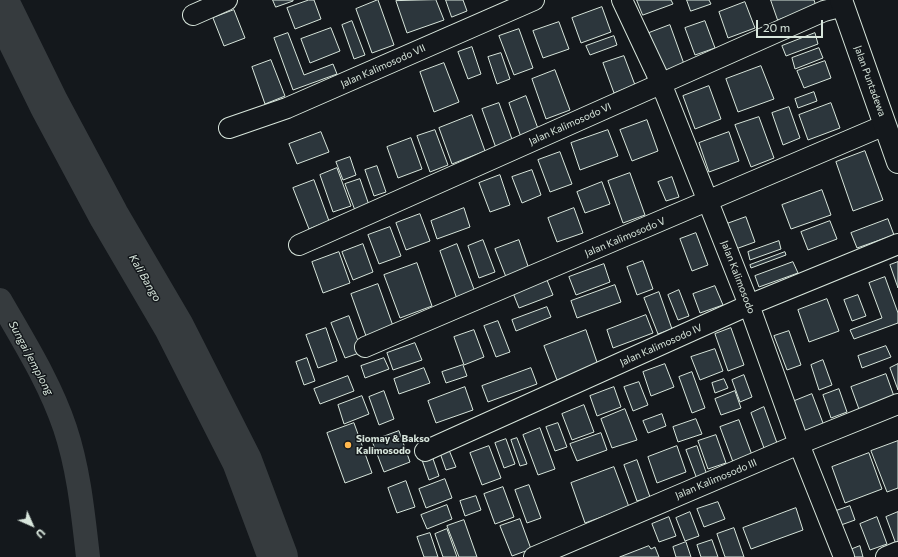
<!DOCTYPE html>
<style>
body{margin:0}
#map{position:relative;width:898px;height:557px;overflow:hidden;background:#14181c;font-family:Commissioner,sans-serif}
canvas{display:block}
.north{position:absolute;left:12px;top:505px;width:40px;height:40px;-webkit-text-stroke:3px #14181c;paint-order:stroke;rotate:135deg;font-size:11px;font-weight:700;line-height:16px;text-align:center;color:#d8e6dc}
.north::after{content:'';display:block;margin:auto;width:14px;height:18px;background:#d8e6dc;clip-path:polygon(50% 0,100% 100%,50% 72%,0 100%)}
.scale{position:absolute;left:756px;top:20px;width:67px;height:18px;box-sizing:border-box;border:2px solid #d8e6dc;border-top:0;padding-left:5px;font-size:12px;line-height:14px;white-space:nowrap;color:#d8e6dc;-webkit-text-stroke:3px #14181c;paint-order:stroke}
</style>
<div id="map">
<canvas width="898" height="557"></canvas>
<div class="north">U</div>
<div class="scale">20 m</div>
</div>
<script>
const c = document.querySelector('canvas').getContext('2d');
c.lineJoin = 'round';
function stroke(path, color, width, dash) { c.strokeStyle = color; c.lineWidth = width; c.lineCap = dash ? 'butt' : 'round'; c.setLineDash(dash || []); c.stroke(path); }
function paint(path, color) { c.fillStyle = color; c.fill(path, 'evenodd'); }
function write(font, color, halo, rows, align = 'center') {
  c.font = font + ' Commissioner,sans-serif'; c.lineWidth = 3; c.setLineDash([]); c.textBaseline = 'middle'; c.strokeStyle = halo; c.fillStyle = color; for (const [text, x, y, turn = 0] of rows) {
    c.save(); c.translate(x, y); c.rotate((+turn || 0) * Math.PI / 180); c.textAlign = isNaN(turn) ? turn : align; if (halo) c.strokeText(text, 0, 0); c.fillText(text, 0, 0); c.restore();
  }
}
stroke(new Path2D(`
 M0,300C24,342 50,383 65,428C79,470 83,514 88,557`), '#363b3e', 24);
stroke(new Path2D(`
 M0,4L49,104L109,216L174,327L242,461L278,557`), '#363b3e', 40);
const building = new Path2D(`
 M273,0H293V1L276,7Z
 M309,0H314L321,19L295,29L287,8Z
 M378,0L394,45L372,53L356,9Z
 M436,0L444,20L407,33L396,1Z
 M446,0H463L467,11L452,17Z
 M637,0H671L673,4L643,15Z
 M687,0H709L711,4L691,11Z
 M771,0H814L816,6L778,20Z
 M745,2L755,28L728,38L719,12Z
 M602,7L611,32L581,43L572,18Z
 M234,10L245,38L224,46L213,18Z
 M352,21L365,55L354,59L342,25Z
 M705,21L715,48L695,55L685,28Z
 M559,22L569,49L543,58L533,31Z
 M670,25L684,64L663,71L649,33Z
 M331,28L340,51L310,63L301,39Z
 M519,29L533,68L514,75L499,36Z
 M288,33L304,75L333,64L337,74L293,90L274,38Z
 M815,33L818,44L786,56L782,46Z
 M614,36L617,45L590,55L586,46Z
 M472,47L481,74L468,79L458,52Z
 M819,48L823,58L795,69L792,58Z
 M501,53L510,79L497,84L488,57Z
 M624,56L635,85L614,93L603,63Z
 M271,60L285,96L265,104L252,67Z
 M825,61L831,78L804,88L797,71Z
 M444,63L459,102L434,112L420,72Z
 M761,66L774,99L738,112L726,79Z
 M555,70L570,110L546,119L532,79Z
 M709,86L721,119L695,129L683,96Z
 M814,92L817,101L798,108L795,99Z
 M526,96L540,134L522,140L509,103Z
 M499,103L513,142L496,148L482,109Z
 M831,103L840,128L808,140L799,115Z
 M789,107L800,138L783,145L772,113Z
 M472,115L485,151L452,164L439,128Z
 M759,117L774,158L751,167L735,125Z
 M647,120L658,151L632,161L620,130Z
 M435,130L448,165L430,172L417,136Z
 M608,130L618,156L580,170L571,143Z
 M321,132L329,152L297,164L289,144Z
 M729,132L739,161L709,172L699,143Z
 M411,138L422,169L398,178L387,147Z
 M865,151L883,200L853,211L836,162Z
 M560,152L572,184L550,192L538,160Z
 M350,157L356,175L343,180L336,162Z
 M377,166L386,192L374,196L365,170Z
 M337,168L351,206L333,212L320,175Z
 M532,170L541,195L522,203L512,177Z
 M630,173L645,215L623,223L608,181Z
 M500,175L510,205L490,212L479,183Z
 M672,177L679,197L666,201L658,182Z
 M360,179L370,208L356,213L345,184Z
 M314,180L329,221L309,229L293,188Z
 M602,182L610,204L585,213L577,192Z
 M822,190L831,215L791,229L782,205Z
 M464,208L470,227L437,239L431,221Z
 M574,208L583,233L557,242L548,218Z
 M420,214L430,241L406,250L396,223Z
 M746,217L755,242L733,250L724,225Z
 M888,219L894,235L857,248L851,233Z
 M830,221L837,239L808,250L801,232Z
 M390,227L401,256L379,264L368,235Z
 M696,233L708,265L692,271L680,239Z
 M483,240L495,272L479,278L468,246Z
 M519,240L529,269L506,277L495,249Z
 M779,241L781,249L750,260L748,252Z
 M363,244L373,272L353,280L342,252Z
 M457,244L475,292L457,299L440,251Z
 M339,252L350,283L323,293L312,262Z
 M785,252L786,255L751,268L750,265Z
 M643,261L653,289L637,295L627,267Z
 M793,262L798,273L759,287L755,276Z
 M898,262V288L890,265Z
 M417,263L432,306L400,318L384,275Z
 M604,264L610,282L576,295L569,277Z
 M885,277L898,313V323L854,339L850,330L882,318L869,283Z
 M547,280L553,295L519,308L513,293Z
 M378,284L393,326L366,336L351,294Z
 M615,285L621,302L577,318L571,301Z
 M715,286L723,305L700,313L693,294Z
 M679,290L689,316L678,320L668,295Z
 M659,292L672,329L658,334L644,298Z
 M858,295L866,316L852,321L844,300Z
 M827,299L839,331L809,342L798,310Z
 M547,307L551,317L516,331L512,320Z
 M646,315L653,333L613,348L607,330Z
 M349,316L362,352L345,358L331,323Z
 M498,321L510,352L496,357L484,326Z
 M326,328L337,361L318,368L306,335Z
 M731,328L744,365L728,371L715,334Z
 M474,330L484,357L464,365L454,337Z
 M586,330L598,365L557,380L544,346Z
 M789,331L801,365L787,370L774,336Z
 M415,343L422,360L393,370L387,353Z
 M886,346L891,357L862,368L858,356Z
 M715,349L723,371L700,380L691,357Z
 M307,358L315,381L304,385L296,362Z
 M384,358L389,369L365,378L361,366Z
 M823,360L832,385L819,390L811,365Z
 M665,364L674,387L651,396L643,372Z
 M898,364V390L890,368Z
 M463,365L467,376L446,383L442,372Z
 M424,368L430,383L399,394L394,379Z
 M531,368L537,384L488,402L482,386Z
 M692,372L705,408L692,413L679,377Z
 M886,374L895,399L860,412L851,387Z
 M744,375L752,397L740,402L732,380Z
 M348,376L354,391L320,404L314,389Z
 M724,379L728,388L715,393L712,383Z
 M639,382L648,405L633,411L624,387Z
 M465,387L473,410L436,423L428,401Z
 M614,387L621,407L597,416L590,396Z
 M839,389L847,412L831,418L823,395Z
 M384,391L394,419L379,425L369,397Z
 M735,391L741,408L721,415L715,399Z
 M812,394L826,431L806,438L792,402Z
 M362,396L369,414L344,424L338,405Z
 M584,405L594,432L572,440L562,414Z
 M764,407L777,443L764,448L751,413Z
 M625,409L637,440L612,448L601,419Z
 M662,414L666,426L648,433L643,421Z
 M696,419L702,434L678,442L673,427Z
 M739,420L752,455L733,462L720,427Z
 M354,423L372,473L345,483L327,433Z
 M558,423L567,447L555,451L546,427Z
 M540,428L555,469L538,475L523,435Z
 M399,431L410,462L384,472L372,441Z
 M601,433L607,450L577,461L570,444Z
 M716,435L726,463L708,469L698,441Z
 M517,438L527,464L520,466L511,440Z
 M506,439L515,464L504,468L495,443Z
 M898,441V488L887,492L871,451Z
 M489,446L501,478L482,485L470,453Z
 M677,446L686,472L657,483L648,457Z
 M697,446L707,475L697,479L686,450Z
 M449,450L456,467L446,470L440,453Z
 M869,453L882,489L845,503L832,467Z
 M432,456L439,476L429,480L422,460Z
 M637,460L650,497L637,501L624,465Z
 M614,467L629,507L585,523L571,483Z
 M445,479L452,498L426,508L419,489Z
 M406,481L415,507L397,513L388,488Z
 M529,485L541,518L527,523L515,490Z
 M503,487L514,517L495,524L484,494Z
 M476,496L481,510L465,516L460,501Z
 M718,502L725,519L704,527L697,509Z
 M447,505L452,519L427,529L421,515Z
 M850,506L855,520L841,525L836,511Z
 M796,508L803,530L751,549L743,528Z
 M690,512L699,536L685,541L676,518Z
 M898,512V547H897L886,517Z
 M669,517L676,536L659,542L652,524Z
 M877,517L887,544L870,550L860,524Z
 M520,519L531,549L512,556L500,526Z
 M464,520L477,557H459L447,526Z
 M734,528L744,557H725L717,534Z
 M447,529L457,557H443L435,534Z
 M430,533L438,557H424L417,537Z
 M712,540L718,557H701L697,545Z
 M686,542L691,557H676L673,547Z
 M649,546L651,549L655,547L659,557H620Z
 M860,546L863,557H853L850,550Z`);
paint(building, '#2c363c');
stroke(building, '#d8e6dc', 1);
const street = new Path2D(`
 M622,0L661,83L749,305L799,444L844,557
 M193,15L227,0
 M229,128L287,108L534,0
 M299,245L824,11L843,6
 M365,347L885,125
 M425,451L749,305L898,244
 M534,557L799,444L898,404
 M886,557L898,552`);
const secondary = new Path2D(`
 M841,0L898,162`);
stroke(street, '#d8e6dc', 22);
stroke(secondary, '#d8e6dc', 24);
stroke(street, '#14181c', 20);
stroke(secondary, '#14181c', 22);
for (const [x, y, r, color] of [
 [348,445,4,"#ffb74d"]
]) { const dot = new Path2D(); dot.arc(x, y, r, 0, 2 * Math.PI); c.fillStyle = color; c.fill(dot); stroke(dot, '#14181c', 1.5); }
write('10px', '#d8e6dc', '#14181c', [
 ["Jalan Kalimosodo VII",383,66,-24],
 ["Jalan Puntadewa",870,81,70],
 ["Jalan Kalimosodo VI",570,124,-24],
 ["Jalan Kalimosodo V",625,237,-23],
 ["Jalan Kalimosodo",738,277,69],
 ["Jalan Kalimosodo IV",661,345,-24],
 ["Jalan Kalimosodo III",716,479,-23]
]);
write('bold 10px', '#d8e6dc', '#14181c', [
 ["Siomay & Bakso",356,439],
 ["Kalimosodo",356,451]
], 'left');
write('italic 11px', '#d8e6dc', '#14181c', [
 ["Kali Bango",145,278,60],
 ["Sungai Jemplong",31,358,62]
]);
</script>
